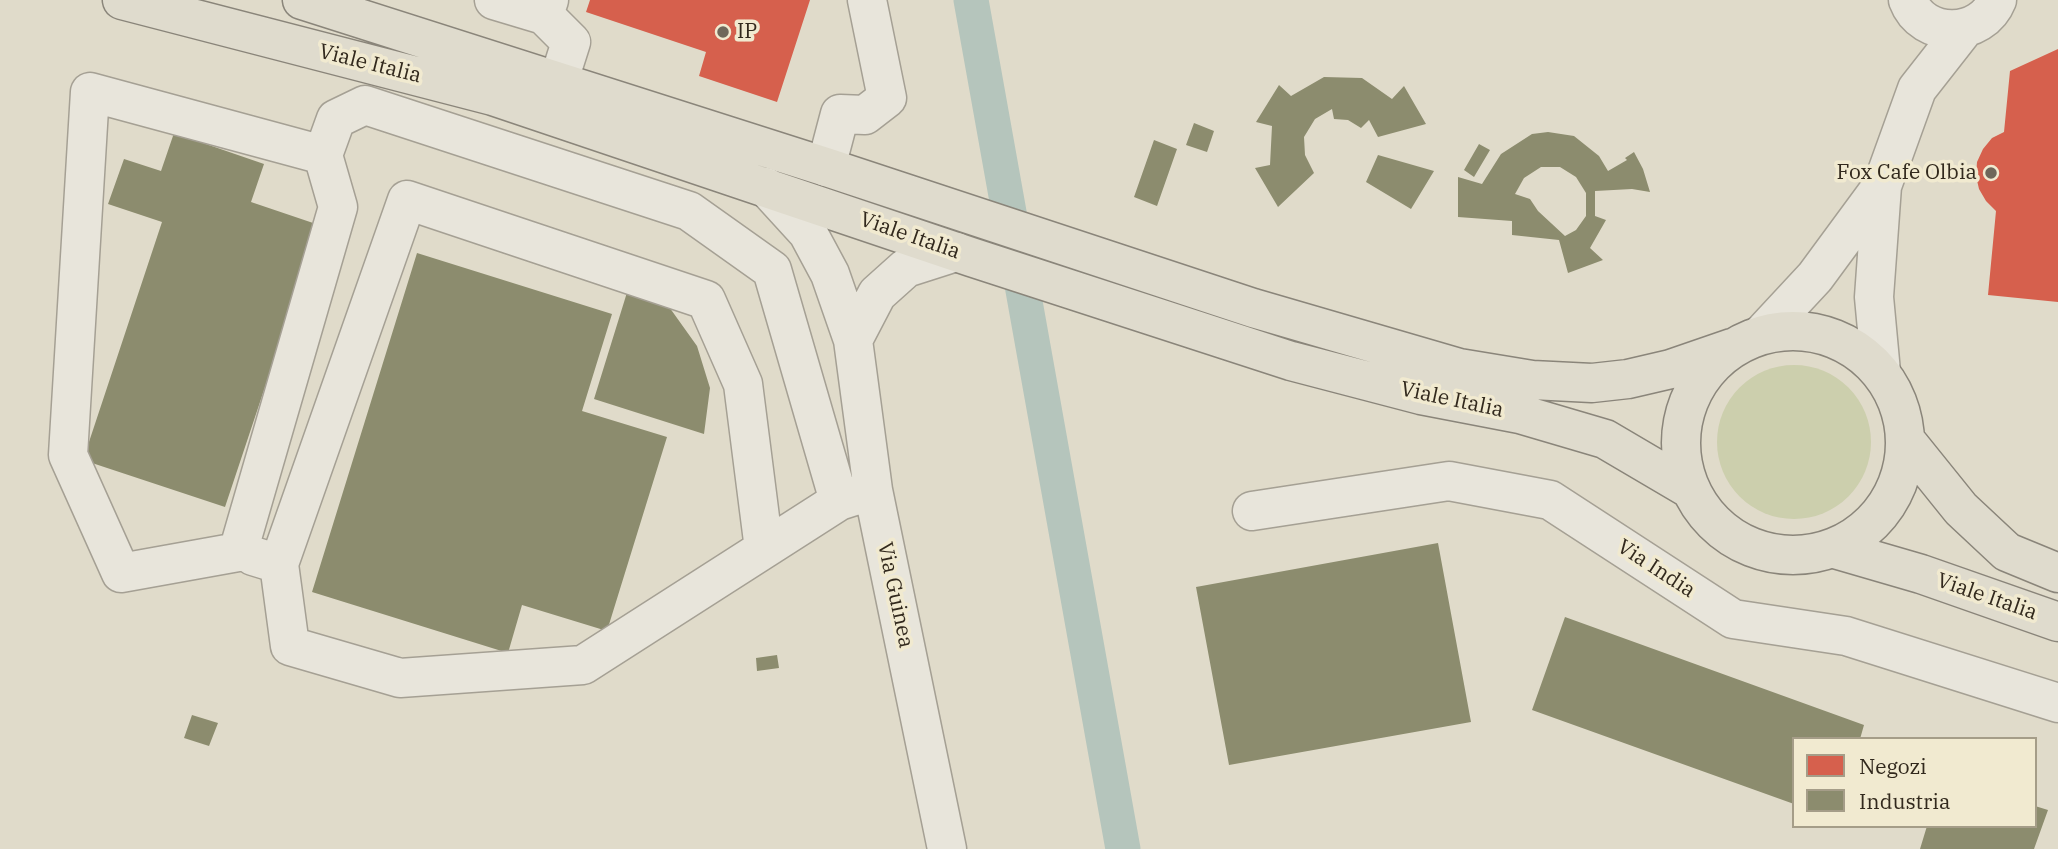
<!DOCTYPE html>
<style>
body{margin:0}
#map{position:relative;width:2058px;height:849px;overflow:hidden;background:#e0dbca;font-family:"IBM Plex Serif",serif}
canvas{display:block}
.legend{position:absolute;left:1792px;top:737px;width:245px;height:91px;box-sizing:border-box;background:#f1ead0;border:2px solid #a59d88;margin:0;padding:9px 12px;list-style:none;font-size:21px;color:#32291d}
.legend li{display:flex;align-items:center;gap:14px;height:35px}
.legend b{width:35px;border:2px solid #a59d88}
</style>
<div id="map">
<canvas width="2058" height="849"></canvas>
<ul class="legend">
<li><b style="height:19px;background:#d6604d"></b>Negozi</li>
<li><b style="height:19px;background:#8c8c6e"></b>Industria</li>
</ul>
</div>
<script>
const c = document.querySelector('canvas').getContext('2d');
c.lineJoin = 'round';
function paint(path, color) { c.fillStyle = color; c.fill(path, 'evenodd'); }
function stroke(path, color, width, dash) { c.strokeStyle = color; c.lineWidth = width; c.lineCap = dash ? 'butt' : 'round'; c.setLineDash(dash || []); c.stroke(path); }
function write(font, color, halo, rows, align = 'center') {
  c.font = font + ' "IBM Plex Serif",serif'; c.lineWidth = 7; c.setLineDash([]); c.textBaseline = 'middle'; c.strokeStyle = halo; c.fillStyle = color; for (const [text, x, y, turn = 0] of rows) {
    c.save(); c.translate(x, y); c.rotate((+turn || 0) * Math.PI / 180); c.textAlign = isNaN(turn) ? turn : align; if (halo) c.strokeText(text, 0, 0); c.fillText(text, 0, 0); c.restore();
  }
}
paint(new Path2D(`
 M1717 442a77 77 0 1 1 154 0a77 77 0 1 1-154 0Z`), '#cccfad');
paint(new Path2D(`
 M590,0H810L777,102L699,76L706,52L586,12Z
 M2058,49V302L1988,295L1996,211L1986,201L1979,189L1976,176L1977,162L1983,149L1992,138L2004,132L2010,71Z`), '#d6604d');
paint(new Path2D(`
 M1324,77L1362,78L1392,99L1404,86L1426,124L1378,137L1369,120L1361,128L1348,120L1334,119L1332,109L1315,119L1304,137L1305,155L1314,173L1278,207L1255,168L1270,165L1272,126L1256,122L1279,85L1291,96Z
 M1194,123L1214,131L1207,152L1186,145Z
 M1548,132L1574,136L1599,156L1608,171L1627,160L1625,158L1634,152L1643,169L1650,192L1632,189L1595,191V216L1606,220L1590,248L1603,260L1568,273L1559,240L1512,235V221L1458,217V177L1482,184L1501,154L1532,134ZM1541,167H1560L1576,177L1586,193V216L1576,230L1565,236L1538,211L1530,199L1515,194L1524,178Z
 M174,133L264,164L251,202L319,225L225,507L83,460L162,222L108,204L124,159L161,171Z
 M1154,140L1177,149L1157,206L1134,197Z
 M1479,144L1490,150L1474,177L1464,170Z
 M1378,155L1434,171L1411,209L1366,182Z
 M417,253L612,314L582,411L667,437L607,631L522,605L508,653L312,592Z
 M629,286L667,304L697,346L710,388L704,434L594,399Z
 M1438,543L1471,722L1229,765L1196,587Z
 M1565,617L1864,725L1860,739H1794V804L1532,710Z
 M777,655L779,668L757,671L756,658Z
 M192,715L218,723L209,746L184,738Z
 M2035,806L2048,810L2034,849H1920L1927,826H2035Z`), '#8c8c6e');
stroke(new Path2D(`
 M971,0L1123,849`), '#b5c5bc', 35);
const minor = new Path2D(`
 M494,0L544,15
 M549,0L544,15L571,42L558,83
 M1908,0C1923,40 1982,38 1997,0
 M323,155L90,92L68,455L121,573L238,552L338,207L323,155L336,119L365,105L689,211L772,270L839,501
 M826,167L840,114L865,115L887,98L867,0
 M766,187L808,233L830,274L853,340L873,490L947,849
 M1762,334L1815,277L1882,186
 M853,340L877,294L906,268L956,252
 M1881,372L1874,297L1882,186L1917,89L1964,29
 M1252,511L1449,481L1550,500L1733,619L1846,636L2058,703
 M253,556L279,564L290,646L400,678L583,665L839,501L873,490
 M279,564L407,200L706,300L743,384L764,549`);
const major = new Path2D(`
 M122,0L493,96L971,257L1291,361L1421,395L1520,414L1605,439L1690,489
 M302,0L826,167L1253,308L1459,368L1532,380L1592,383L1628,379L1671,369L1732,348
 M1681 443a112 112 0 1 1 224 0a112 112 0 1 1-224 0Z
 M1907,442L1961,509L2007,552L2058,573
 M1835,549L1921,574L2058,622`);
stroke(minor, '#a5a094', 41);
stroke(major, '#8a857a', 41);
stroke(minor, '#e8e5db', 38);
stroke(major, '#dfdbcd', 38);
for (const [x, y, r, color] of [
 [723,32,7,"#6f675a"],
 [1991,173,7,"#6f675a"]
]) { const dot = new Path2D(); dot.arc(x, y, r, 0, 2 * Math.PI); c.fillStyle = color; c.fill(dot); stroke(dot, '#f1ead0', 2.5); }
write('21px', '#32291d', '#f1ead0', [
 ["IP",737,32],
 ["Fox Cafe Olbia",1977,173,"right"]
], 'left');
write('21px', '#32291d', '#f1ead0', [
 ["Viale Italia",370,64,14],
 ["Viale Italia",910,236,19],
 ["Viale Italia",1452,400,12],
 ["Via India",1656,569,33],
 ["Via Guinea",895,595,78],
 ["Viale Italia",1987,597,19]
]);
</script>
